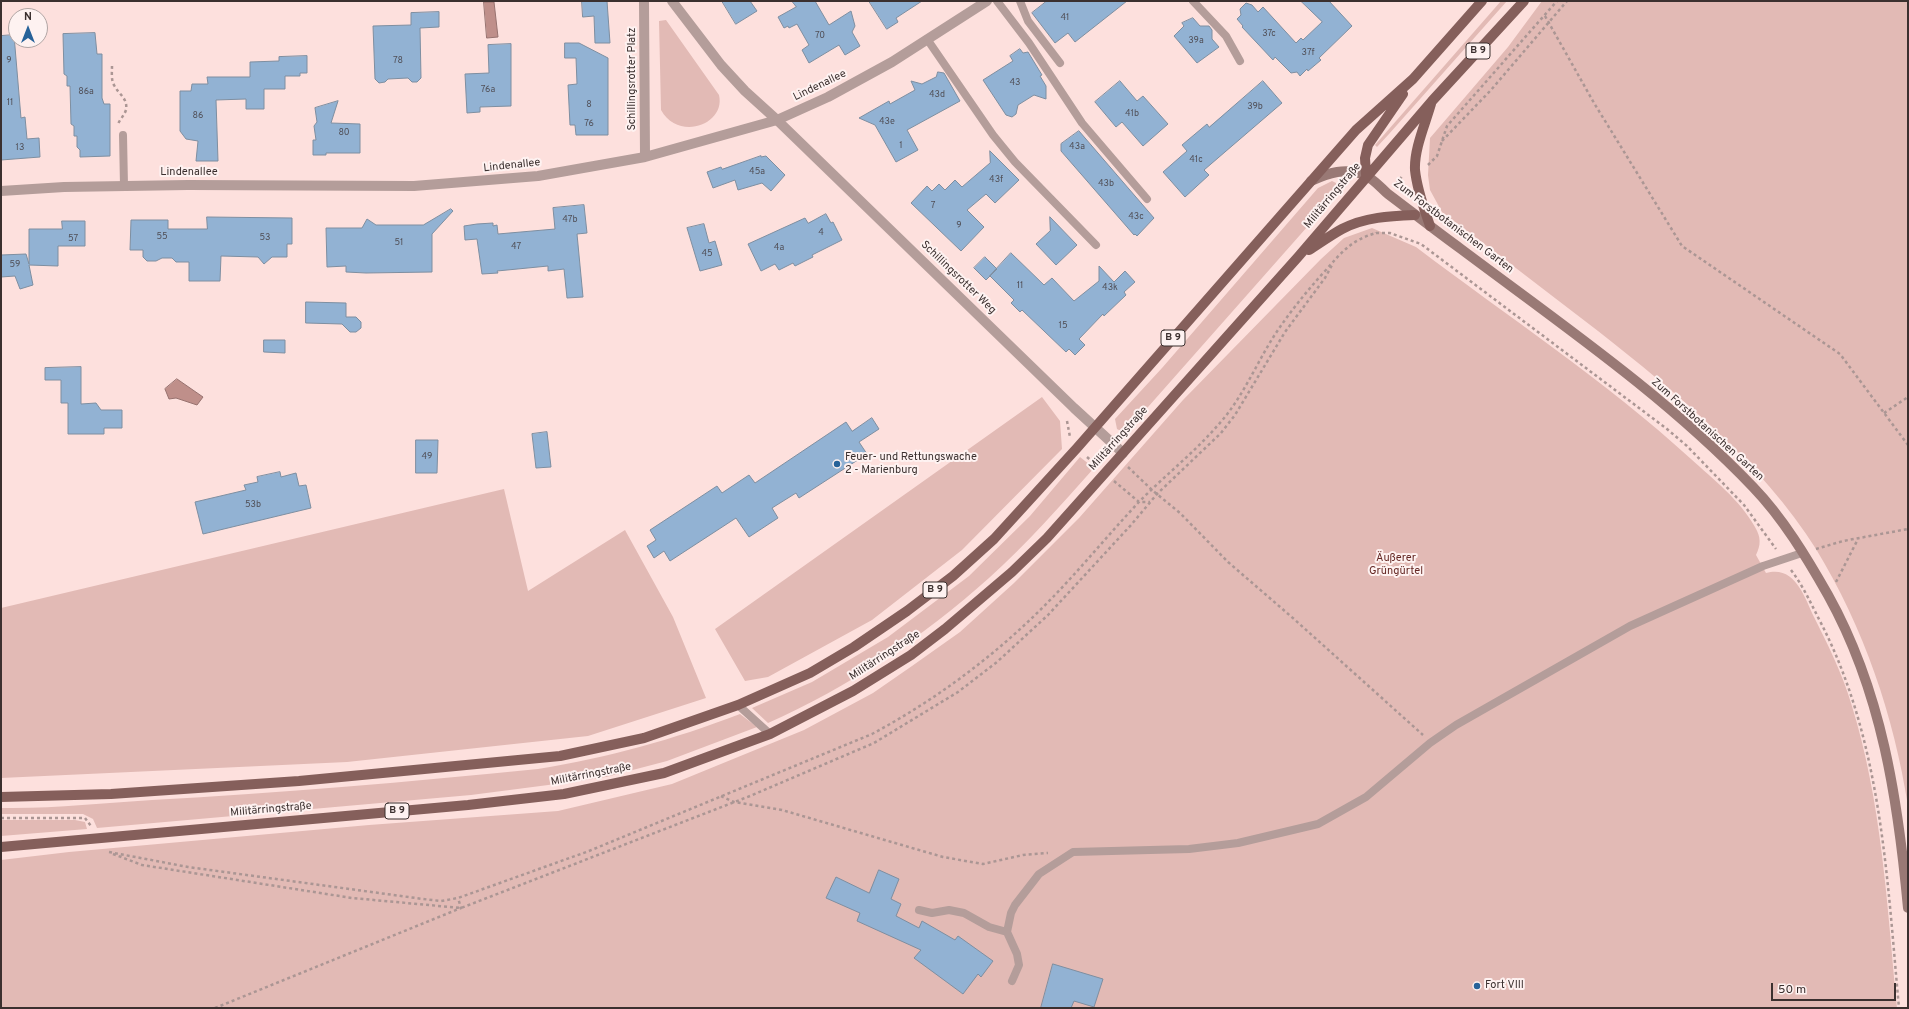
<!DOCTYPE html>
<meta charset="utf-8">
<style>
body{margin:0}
#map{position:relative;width:1909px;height:1009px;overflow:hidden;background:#fde0dd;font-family:Overpass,sans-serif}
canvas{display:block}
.frame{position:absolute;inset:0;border:2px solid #3b302f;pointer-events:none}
.north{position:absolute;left:8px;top:8px;width:40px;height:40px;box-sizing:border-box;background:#fef2f1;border:1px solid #b0a4a3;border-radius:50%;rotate:0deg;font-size:11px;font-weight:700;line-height:16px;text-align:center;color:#3b302f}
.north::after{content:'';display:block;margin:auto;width:14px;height:18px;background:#276299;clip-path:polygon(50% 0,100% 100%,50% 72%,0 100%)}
.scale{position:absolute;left:1771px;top:983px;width:125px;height:18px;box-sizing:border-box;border:2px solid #3b302f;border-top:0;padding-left:5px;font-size:12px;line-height:14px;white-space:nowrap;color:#3b302f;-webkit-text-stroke:3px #fef2f1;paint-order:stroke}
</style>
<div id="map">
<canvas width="1909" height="1009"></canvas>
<div class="frame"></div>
<div class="north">N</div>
<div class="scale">50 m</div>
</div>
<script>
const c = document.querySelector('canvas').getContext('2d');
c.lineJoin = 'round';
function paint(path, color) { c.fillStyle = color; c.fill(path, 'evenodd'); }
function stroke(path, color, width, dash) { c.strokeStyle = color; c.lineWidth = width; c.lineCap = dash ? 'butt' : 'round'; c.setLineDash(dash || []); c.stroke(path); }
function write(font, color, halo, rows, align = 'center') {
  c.font = font + ' Overpass,sans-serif'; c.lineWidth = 4; c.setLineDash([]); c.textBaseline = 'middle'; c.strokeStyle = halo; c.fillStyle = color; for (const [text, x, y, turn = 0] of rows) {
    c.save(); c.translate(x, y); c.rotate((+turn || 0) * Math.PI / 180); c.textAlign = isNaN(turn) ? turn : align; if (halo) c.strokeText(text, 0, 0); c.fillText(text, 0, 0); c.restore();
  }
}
paint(new Path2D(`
 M1501,1H1507L1389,134L1377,147L1375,145Z
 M1542,1H1908V806C1894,716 1864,628 1816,549C1762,463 1677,393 1598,331C1546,291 1495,252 1442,212L1430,190L1428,175L1430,138L1508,47Z
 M666,20L719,95C726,124 679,142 661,110L659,21Z
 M1332,181L1336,183L1338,192L1133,424L1127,431H1121L1117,429L1115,419L1162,368L1318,188Z
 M1372,228L1416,247C1507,316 1607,382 1691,459C1713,479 1740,500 1755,527C1761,537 1761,545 1756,555L1766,573C1795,565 1804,596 1814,617C1828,645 1842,673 1851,703C1882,802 1887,905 1897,1008H1V860L69,852L369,825L558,811L672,784L804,730L873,693L912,666L960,632L1014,583L1079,518L1183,400L1321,259L1344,238Z
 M1042,397L1060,421L1062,449L962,550L872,620L768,677L745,681L715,629Z
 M1080,457L1094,468C1060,506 1027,544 989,578C924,636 848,688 768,723L752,708L812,682L888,637L969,576L1030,516Z
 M504,489L528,591L625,530L673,617L706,698L588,736L347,762L1,778V608Z
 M740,714L757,727L667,761L606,777L579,781L471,795L97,828L93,819L83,814H1V808C52,809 101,803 152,800C281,793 409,782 538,769C610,757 672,740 740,714Z
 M1,820H75L85,822L87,829L1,836Z`), '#e2bab5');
const water = new Path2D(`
 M484,2H494L498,37L487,38Z
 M177,379L203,397L197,405L176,398L169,399L165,389Z`);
paint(water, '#bf8f8a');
stroke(water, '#97726f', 1);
const building = new Path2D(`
 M582,1H607L610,43H595L594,16L583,17Z
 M722,1H750L757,11L736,24Z
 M792,1H815L829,25L851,11L855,26L852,32L860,46L845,55L839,45L809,63L802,50L809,45L797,24L789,28L788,26L784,28L778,17L796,7Z
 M869,1H922L896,18L898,22L887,29Z
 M1047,1H1127L1075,42L1068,33L1055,43L1032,13Z
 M1301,1H1329L1352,26L1319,58L1321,60L1308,71L1307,69L1300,76L1297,72L1291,73L1275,57L1273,60L1242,27L1243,26L1237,19L1241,15L1240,9L1246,3L1252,5L1258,12L1263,7L1296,43L1301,38L1303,40L1322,22Z
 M439,12V27L420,28L421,78L417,82H412L408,78L388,79L385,82L379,83L375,79L373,26L411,25V13Z
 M1193,18L1200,26H1209L1212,30V39L1219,47L1197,63L1174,36L1184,26L1182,23Z
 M95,33L97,54H102V98L104,104H110V156L80,157V150L77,147V136H74V126L71,124L70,86H67V76L64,74L63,34Z
 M14,35L21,118L25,117L27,139L39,138L40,157L1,160V36Z
 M565,43H579L608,58V135H576L575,125H570L568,85L577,84L576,58H565Z
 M511,44V106L480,107V112L467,113L465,74L489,73L488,45Z
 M1020,49L1023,53L1028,52L1042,75L1040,76L1046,86V99L1034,95L1018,105L1016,114L1012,117L1006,115L983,80L1013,61L1010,56Z
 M307,56V73H300V76H285V89H264V109H246V99L216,100L218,161H196L198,141L186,139L180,131V91H191L192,84H208L207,77H250V62L279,61V57Z
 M938,72L944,73L960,101L907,130L918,150L896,162L875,125L859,118L889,101L890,104L915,90L911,81L922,84L936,77Z
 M1120,81L1137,101L1143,96L1168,124L1143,146L1122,122L1116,127L1095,102Z
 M1263,81L1282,103L1204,170L1209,175L1185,197L1163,172L1187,151L1182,145L1207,124L1209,127Z
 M338,101L331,123L360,124V153H326V155H313V140H316L314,126L317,122L315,108Z
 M1079,131L1154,218L1137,236L1135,234L1134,235L1061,151V144Z
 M990,151L1019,180L995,203L986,194L967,210L984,227L961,251L911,203L927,186L932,191L939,184L945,190L955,180L962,187L990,163Z
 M761,156V157L766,156L785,175L771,191L762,183L738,190L735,180L713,188L707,172L721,167L722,169Z
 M584,205L587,233L577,234L583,297L567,298L564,269L548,271V266L497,271L498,273L482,274L477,239L465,240L464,226L477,224L493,223V226L497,225L498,234L555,229L553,208Z
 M451,209L453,211L432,234V272L366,273L346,272V266L327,267L326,228H362L367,219L376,225H423Z
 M826,214L831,223L833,222L842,240L812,255L813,257L795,266L793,263L779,270L775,264L761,271L748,244L805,218L808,223Z
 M207,217L292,218V244H287V257H272L264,264L258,257L221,256L220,281H189V262H176L172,258H162L156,261H147L143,257V250H130L131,220H168V229H207Z
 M1050,217L1077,245L1056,265L1036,244L1050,231Z
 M62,221H85V246H58V266L29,265L33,285L20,289L15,276L1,277V255L26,254L29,264V229H62Z
 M704,224L709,243L715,241L722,265L700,271L687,228Z
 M1011,253L1044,285L1052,278L1074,301L1099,281V266L1114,282L1125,271L1135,282L1124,292L1126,295L1104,316L1103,314L1079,339L1085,345L1075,355L1069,349L1066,352L1022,310L1020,312L1011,303L1014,300L990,276Z
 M985,257L997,269L986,280L974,268Z
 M306,302L346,303V317H356L361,322V328L356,332H350L342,324L306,323Z
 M264,340H285V353L264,352Z
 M81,367V404L96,403L101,410H122V428H104V434H68V403H61V380H45V368Z
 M872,418L879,429L859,442L867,454L799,498L796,493L772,508L778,518L749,537L736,518L670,561L664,551L654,558L647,546L656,540L650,530L717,486L722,493L749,475L755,483L846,422L852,431Z
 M547,432L551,467L536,468L532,434Z
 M416,440H438L437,473H416Z
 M280,472L281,477L296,473L299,486L306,485L311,508L203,534L195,502L246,490L244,485L258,482L257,477Z
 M879,870L899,879L891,899L901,904L896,916L919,928L922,921L955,940L958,936L993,961L981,977L978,974L963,994L914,958L921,950L857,921L860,913L826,898L836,877L869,893Z
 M1053,964L1103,979L1094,1007L1074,1001L1071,1008H1041Z`);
paint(building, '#92b2d3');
stroke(building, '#7e8ea0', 1);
stroke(new Path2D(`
 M1545,16L1594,103L1682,246L1840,354L1908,445
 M112,66C112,72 111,80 114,85C119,95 128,98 126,110C124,116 120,119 118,124
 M1442,141L1491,90L1567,1
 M1428,165L1437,156L1447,126L1557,1
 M1396,184L1403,175
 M1376,233H1390L1421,244L1667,429L1687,446L1744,505L1776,549
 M1884,413L1908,397
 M1067,421L1070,437
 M1087,457L1095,464
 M1128,467L1152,490L1180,513L1228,562L1294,619L1423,735
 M1114,481L1139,502H1150
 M1816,549L1843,541L1908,529
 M1791,570C1804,587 1812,606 1822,625C1882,744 1887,878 1899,1008
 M1836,582L1858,539
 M721,796L734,802L782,810L943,857L983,864L1023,855L1048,853
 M1,818H85L91,826
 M109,852L188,867L423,899L441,901L458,898L589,851L872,734C939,698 1000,652 1053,597C1082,567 1109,534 1138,503C1164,476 1194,453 1218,425C1242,399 1255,366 1274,336C1289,313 1306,292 1325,271C1342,252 1351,240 1376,233V232
 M113,854L142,865L352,898L461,908L750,796L874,743L958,692L997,662L1048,615L1131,525L1157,494L1221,433L1235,415L1285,332L1325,278L1332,265
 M215,1008L461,908L458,898`), '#ab9694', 2.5, [3, 3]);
stroke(new Path2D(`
 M997,1L1029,43L1082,123L1147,199
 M1020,1L1028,21L1060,63
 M1193,1L1226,36L1240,61
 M927,39L993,135L1015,162L1096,245
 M123,135L124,186
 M738,705L770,734
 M919,910L932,913L949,910L964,913L989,927L1007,932
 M1012,981L1019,965L1017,954L1007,932L1011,913L1015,905L1039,874L1073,852L1189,849L1238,843L1318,824L1366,797L1430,743L1456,725L1630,626L1763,566L1802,553`), '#b49d9a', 8);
stroke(new Path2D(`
 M644,1L645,157
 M672,1L721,65L745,91L777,120L1074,408L1123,453
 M1,191L64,187L188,185L414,186L538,176L645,157L777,120L828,97L892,62L987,1`), '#b49d9a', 10);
stroke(new Path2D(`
 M1311,181C1328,173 1346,167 1364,175C1373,178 1381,188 1388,194C1412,212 1436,231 1461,249C1561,324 1666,396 1753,487C1783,518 1807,558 1828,595C1882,692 1898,800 1908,908`), '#997975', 10);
stroke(new Path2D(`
 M1366,175L1365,158L1368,145L1403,94
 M1430,226C1424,208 1417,190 1415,170C1414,149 1425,125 1431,104
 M1309,250C1320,243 1331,235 1342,229C1365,217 1390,216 1415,215
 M1,797L111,794L299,781L560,756L644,738L738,705L810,673L854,647L907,611L953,576L994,539L1077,448L1356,130L1413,79L1482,1
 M1,847L468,805L564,794L664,773L770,734L853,691L911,655L945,629L1012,572L1047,538L1298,257L1432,101L1524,1`), '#855f5b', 10);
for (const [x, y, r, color] of [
 [837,464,4,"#276299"],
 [1477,986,4,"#276299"]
]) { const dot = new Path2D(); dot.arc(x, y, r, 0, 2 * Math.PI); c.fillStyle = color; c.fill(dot); stroke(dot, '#fef2f1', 1.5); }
write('9px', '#515058', null, [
 ["41",1065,18],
 ["37c",1269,34],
 ["70",820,36],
 ["39a",1196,41],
 ["37f",1308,53],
 ["9",9,61],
 ["78",398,61],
 ["43",1015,83],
 ["76a",488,90],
 ["86a",86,92],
 ["43d",937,95],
 ["11",10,103],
 ["8",589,105],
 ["39b",1255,107],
 ["41b",1132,114],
 ["86",198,116],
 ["43e",887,122],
 ["76",589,124],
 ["80",344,133],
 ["1",901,146],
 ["43a",1077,147],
 ["13",20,148],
 ["41c",1196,160],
 ["45a",757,172],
 ["43f",996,180],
 ["43b",1106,184],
 ["7",933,206],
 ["43c",1136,217],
 ["47b",570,220],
 ["9",959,226],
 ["4",821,233],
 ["55",162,237],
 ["53",265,238],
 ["57",73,239],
 ["51",399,243],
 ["47",516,247],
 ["4a",779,248],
 ["45",707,254],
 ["59",15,265],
 ["11",1020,286],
 ["43k",1110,288],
 ["15",1063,326],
 ["49",427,457],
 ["53b",253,505]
]);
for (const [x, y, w] of [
 [1478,51,24],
 [1173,338,24],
 [935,590,24],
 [397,811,24]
]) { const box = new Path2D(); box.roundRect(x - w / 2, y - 8, w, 16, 3); c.fillStyle = '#fef2f1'; c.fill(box); stroke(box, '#3b302f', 1); }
write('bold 10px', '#3b302f', null, [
 ["B 9",1478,51],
 ["B 9",1173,338],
 ["B 9",935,590],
 ["B 9",397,811]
]);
write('11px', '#3b302f', '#fef2f1', [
 ["Schillingsrotter Platz",633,79,-90],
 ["Lindenallee",820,86,-26],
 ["Lindenallee",512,166,-6],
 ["Lindenallee",189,173],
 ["Militärringstraße",1333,196,-50],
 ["Zum Forstbotanischen Garten",1453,227,37],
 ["Schillingsrotter Weg",958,278,44],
 ["Zum Forstbotanischen Garten",1707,430,42],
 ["Militärringstraße",1119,439,-48],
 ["Militärringstraße",885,656,-33],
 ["Militärringstraße",591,775,-11],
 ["Militärringstraße",271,810,-5]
]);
write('11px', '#3b302f', '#fef2f1', [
 ["Feuer- und Rettungswache",845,458],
 ["2 - Marienburg",845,471],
 ["Fort VIII",1485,986]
], 'left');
write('11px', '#652824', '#fef2f1', [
 ["Äußerer",1396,559],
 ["Grüngürtel",1396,572]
]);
</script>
